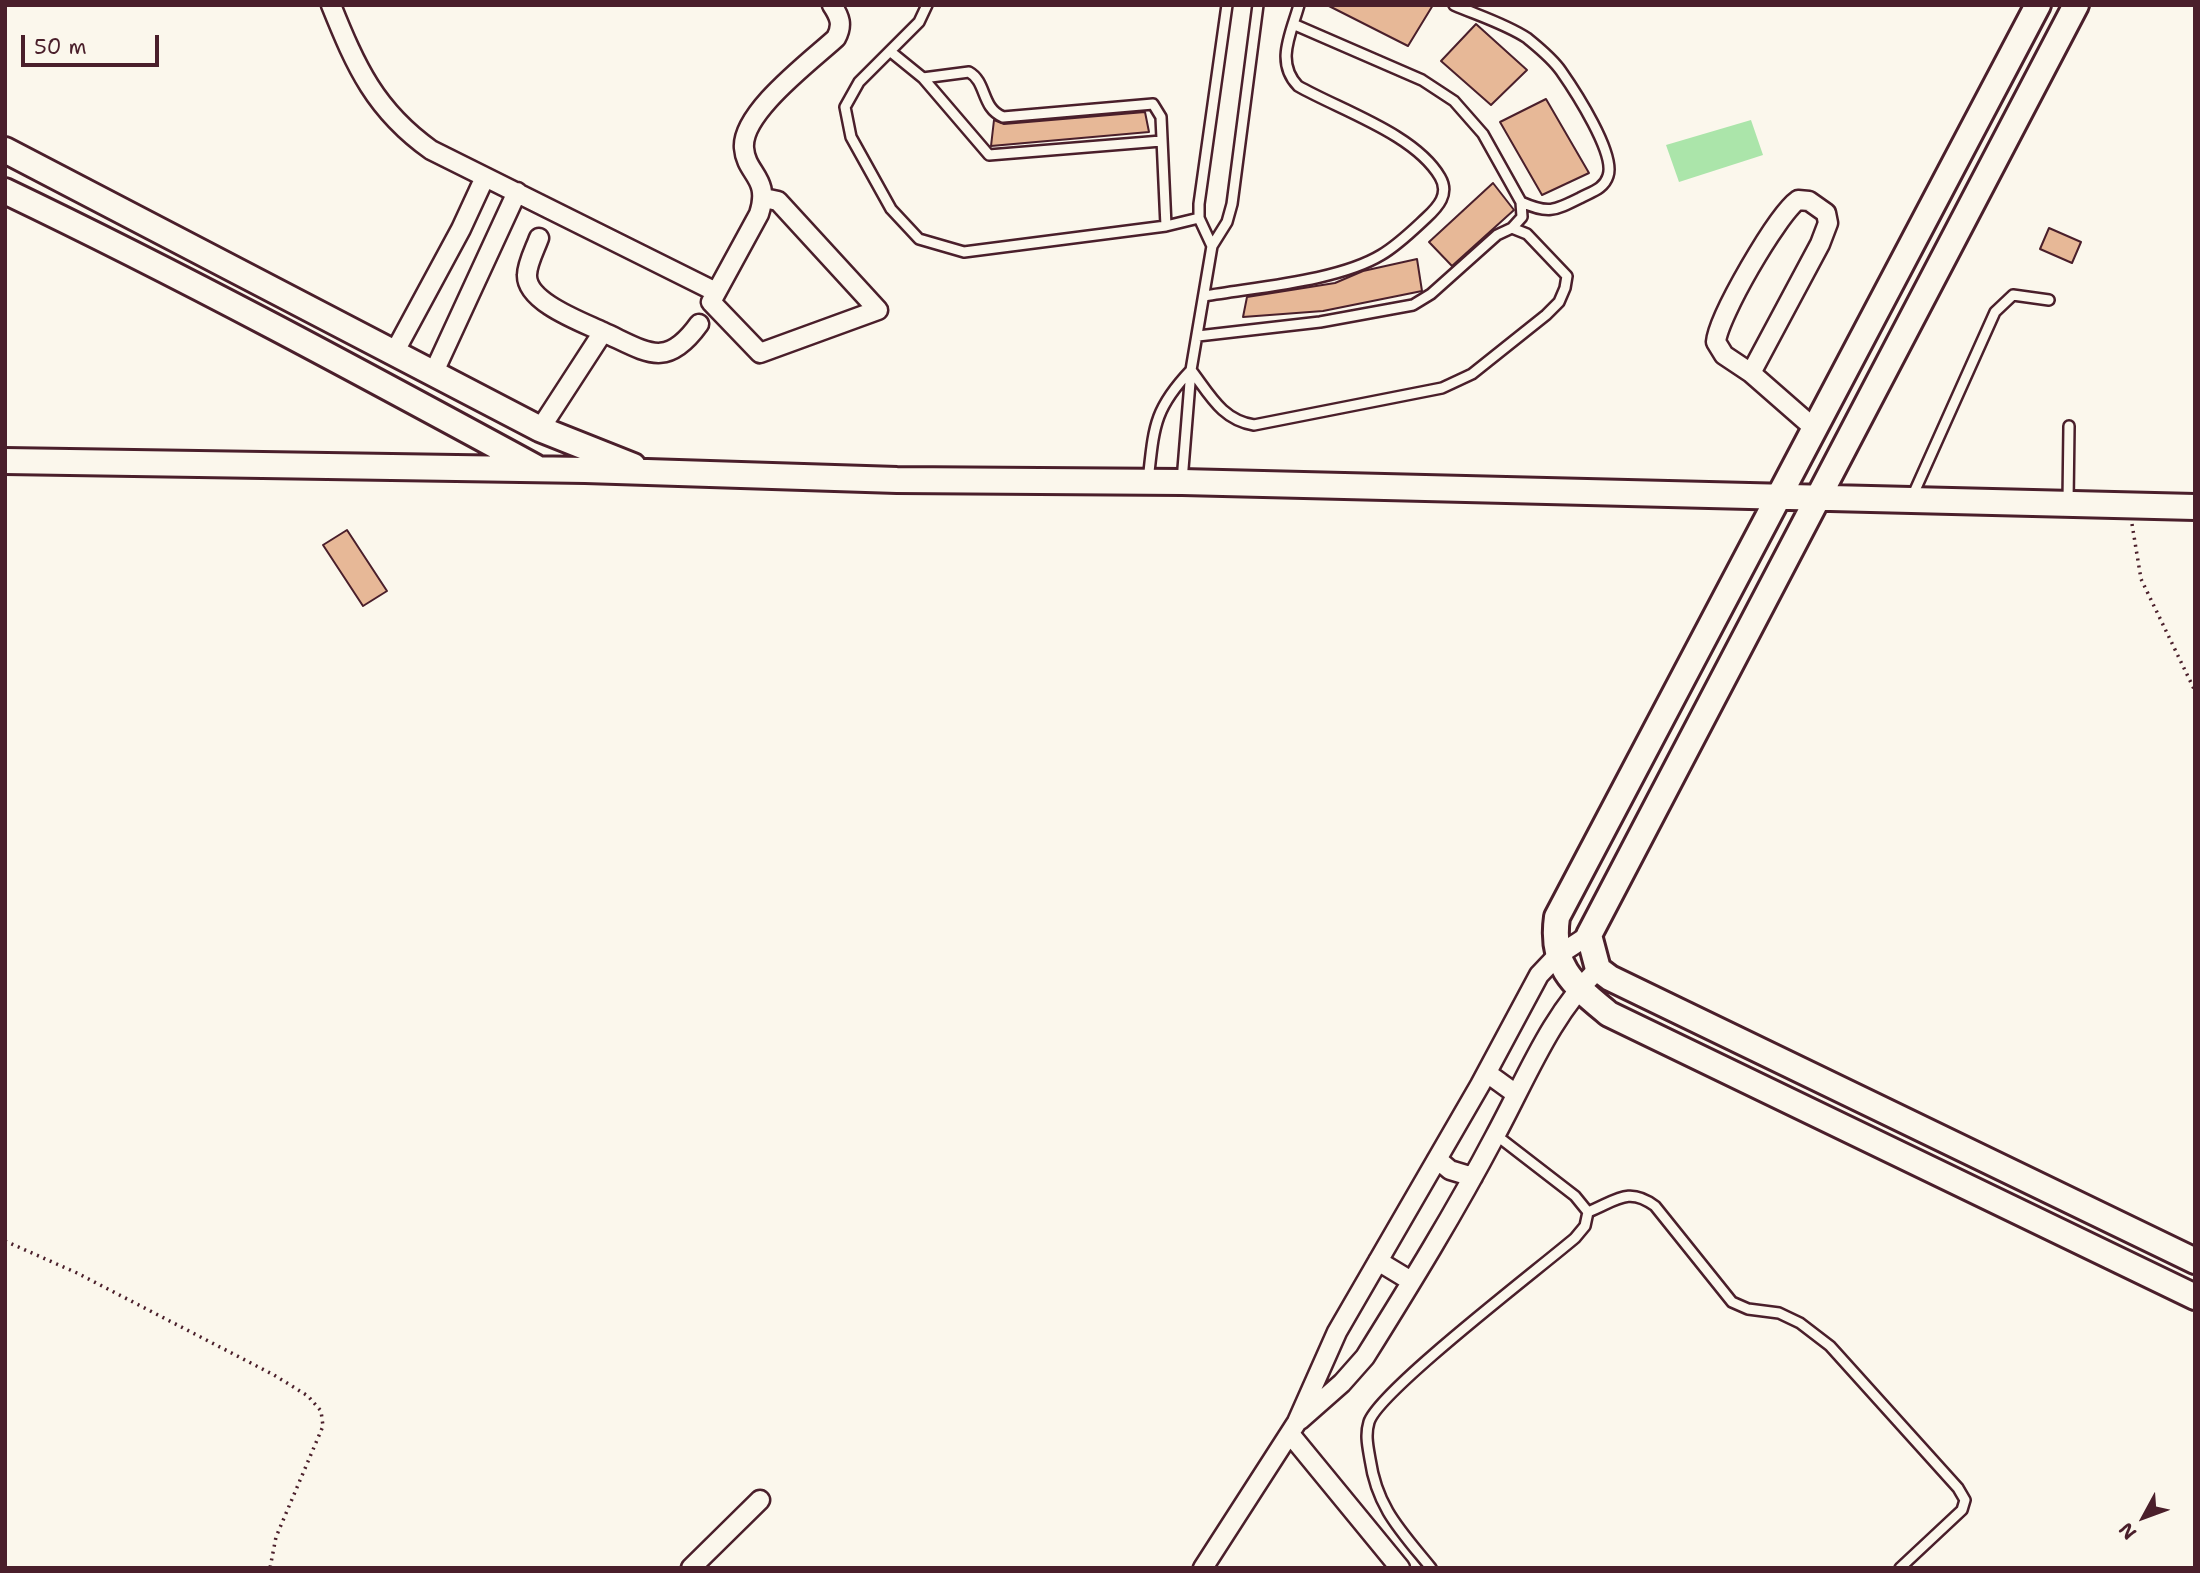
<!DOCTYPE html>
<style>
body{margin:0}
#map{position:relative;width:2200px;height:1573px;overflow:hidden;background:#fbf7ec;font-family:"Shantell Sans",sans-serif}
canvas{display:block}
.frame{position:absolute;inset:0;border:7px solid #4a1f2b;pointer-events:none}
.north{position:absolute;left:2109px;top:1482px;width:70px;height:70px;-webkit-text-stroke:5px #fbf7ec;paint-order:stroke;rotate:229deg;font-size:19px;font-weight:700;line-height:28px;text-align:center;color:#4a1f2b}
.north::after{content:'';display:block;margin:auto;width:24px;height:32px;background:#4a1f2b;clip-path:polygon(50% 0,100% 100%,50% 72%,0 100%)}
.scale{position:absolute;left:21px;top:35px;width:138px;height:32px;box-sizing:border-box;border:4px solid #4a1f2b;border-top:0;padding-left:9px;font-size:21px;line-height:24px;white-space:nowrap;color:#4a1f2b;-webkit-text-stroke:5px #fbf7ec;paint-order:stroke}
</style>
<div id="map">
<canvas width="2200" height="1573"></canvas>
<div class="frame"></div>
<div class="north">N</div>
<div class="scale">50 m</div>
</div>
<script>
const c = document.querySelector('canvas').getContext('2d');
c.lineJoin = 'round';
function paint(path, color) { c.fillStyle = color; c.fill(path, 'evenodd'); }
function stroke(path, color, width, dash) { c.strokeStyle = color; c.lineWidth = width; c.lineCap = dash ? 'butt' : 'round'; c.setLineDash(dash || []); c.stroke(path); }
paint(new Path2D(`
 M1751,120L1763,155L1679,182L1666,145Z`), '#abe5aa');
const building = new Path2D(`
 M1327,5H1433L1408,46Z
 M1476,24L1527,70L1491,105L1441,61Z
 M1546,99L1589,173L1542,195L1500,122Z
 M1145,112L1149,132L991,146L994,120L1004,124Z
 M1493,183L1514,210L1452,266L1429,242Z
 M2049,228L2081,242L2072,263L2040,249Z
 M1417,259L1422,291L1323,311L1243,317L1247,297L1335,283L1363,271Z
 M347,530L387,591L363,606L323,545Z`);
paint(building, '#e7b897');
stroke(building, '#4a1f2b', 2);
const lane = new Path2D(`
 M927,5L919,22L859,82L845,107L851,137L891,209L919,239L964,252L1166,226L1199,218
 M1454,5C1477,15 1506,24 1527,38C1539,48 1552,58 1561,71C1575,91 1616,154 1608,176C1604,189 1591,192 1580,198C1554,211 1548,214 1521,202
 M1293,24L1422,80L1454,101L1483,134L1521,202L1522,217L1512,228
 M891,52L923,78L989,155L1161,141
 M923,78L969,72C987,82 981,108 1003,117L1153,104L1161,117L1166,226
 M1212,246L1199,218V204L1227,5
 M1205,296C1256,287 1338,281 1381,255C1398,245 1412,231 1426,218C1438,207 1450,194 1440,177C1415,134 1340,110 1298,86C1275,62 1291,34 1299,5
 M1191,370C1210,395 1222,420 1254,425L1442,388L1472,374L1546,315L1559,302L1565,288L1567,276L1527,234L1512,228L1497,235L1431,294L1413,305L1320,322L1198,336
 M1148,481C1154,428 1153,410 1191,370
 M1182,481L1191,370L1212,246L1227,222L1232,204L1258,5
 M1912,497L1995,312L2013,295L2049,300
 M2068,502L2069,426
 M1588,1212C1616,1201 1628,1186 1655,1206L1732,1302L1748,1309L1779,1313L1800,1323L1830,1346L1958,1488L1965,1500L1962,1510L1900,1568
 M1431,1568C1401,1531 1377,1508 1370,1459C1368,1447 1365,1435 1369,1422C1379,1391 1540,1268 1575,1238L1585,1226L1588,1212L1575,1196L1496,1135`);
const street = new Path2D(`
 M331,5C356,67 375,110 431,150L716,292
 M764,198L778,201L878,310L760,353L711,302L759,214C771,177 746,175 744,148C741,113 811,61 836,38C843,25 840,17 832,5
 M539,238C535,249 527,264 527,275C526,302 582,322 603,332
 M394,353L461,229L485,177
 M1751,373L1820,244L1828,223L1826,213L1809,201L1798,200C1777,215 1718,317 1716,342L1724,355L1751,373L1815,429
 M433,374L517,192
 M540,429L603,332C647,352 666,370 699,324
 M1487,1073L1516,1094
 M1437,1159L1450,1170L1473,1177
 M1378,1261L1411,1281
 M1300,1420L1342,1383L1365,1357C1410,1285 1455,1212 1495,1136C1527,1077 1550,1016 1598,969
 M1290,1434L1400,1568
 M691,1568L760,1500
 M1203,1568L1297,1422L1337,1332L1480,1085L1539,975L1557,956L1589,935`);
const secondary = new Path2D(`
 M2038,5L1557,917C1550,967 1573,984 1609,1014L2195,1297
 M2076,5L1589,935L1598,969L1610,978L2195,1261
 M5,150L540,429L633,466
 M5,191C185,277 360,372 535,467
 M5,461L585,470L897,480L1182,482L2195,507`);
stroke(lane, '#4a1f2b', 14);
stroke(street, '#4a1f2b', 23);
stroke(secondary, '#4a1f2b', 30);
stroke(new Path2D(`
 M2132,524L2141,579L2195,691
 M5,1241L77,1273L274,1375L308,1396L321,1411L323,1426L276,1537L270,1568`), '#4a1f2b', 3.5, [2, 5]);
stroke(lane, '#fbf7ec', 9);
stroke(street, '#fbf7ec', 18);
stroke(secondary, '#fbf7ec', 24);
</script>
